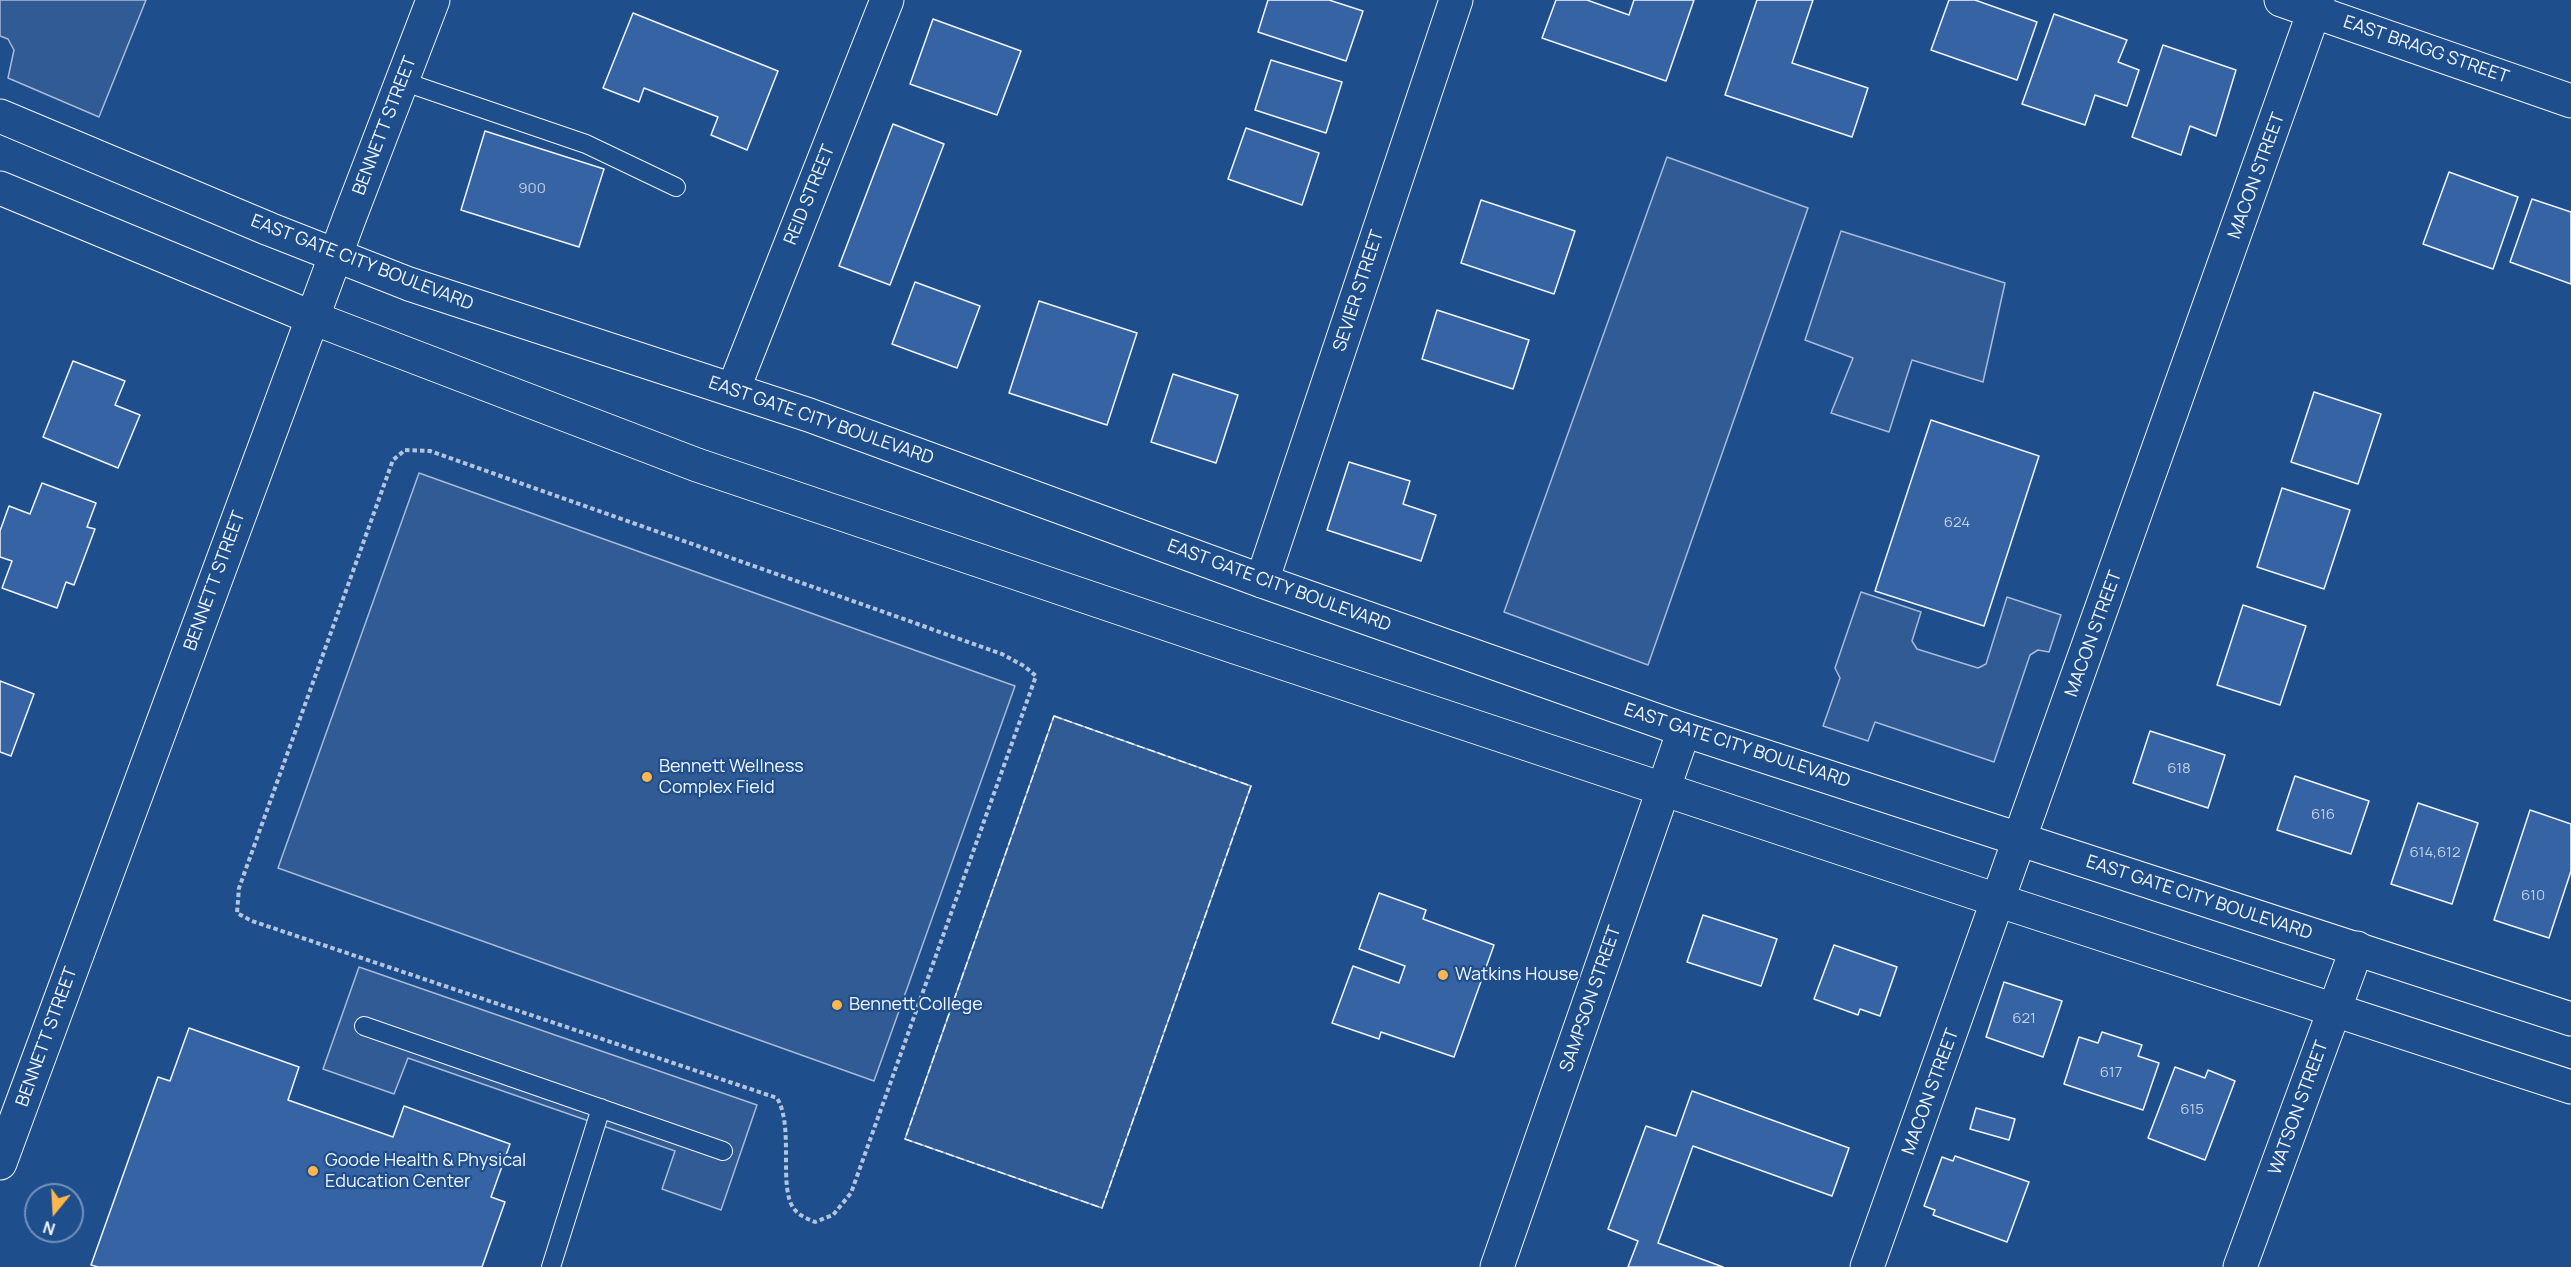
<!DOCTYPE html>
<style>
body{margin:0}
#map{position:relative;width:2571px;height:1267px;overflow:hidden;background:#1f4e8c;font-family:Manrope,sans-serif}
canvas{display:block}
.north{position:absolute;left:24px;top:1183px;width:60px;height:60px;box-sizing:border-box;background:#1f4e8c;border:2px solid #7391ba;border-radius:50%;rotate:198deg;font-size:16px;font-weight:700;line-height:24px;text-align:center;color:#f2f6ff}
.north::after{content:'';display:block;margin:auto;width:21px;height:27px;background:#ffb74d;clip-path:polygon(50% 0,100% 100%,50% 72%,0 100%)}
</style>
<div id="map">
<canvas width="2571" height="1267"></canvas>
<div class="north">N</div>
</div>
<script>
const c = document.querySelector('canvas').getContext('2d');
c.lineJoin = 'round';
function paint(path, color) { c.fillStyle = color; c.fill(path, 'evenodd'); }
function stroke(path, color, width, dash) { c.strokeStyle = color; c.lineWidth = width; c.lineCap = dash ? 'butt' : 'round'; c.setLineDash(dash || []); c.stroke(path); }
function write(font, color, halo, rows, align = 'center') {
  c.font = font + ' Manrope,sans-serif'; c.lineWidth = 4.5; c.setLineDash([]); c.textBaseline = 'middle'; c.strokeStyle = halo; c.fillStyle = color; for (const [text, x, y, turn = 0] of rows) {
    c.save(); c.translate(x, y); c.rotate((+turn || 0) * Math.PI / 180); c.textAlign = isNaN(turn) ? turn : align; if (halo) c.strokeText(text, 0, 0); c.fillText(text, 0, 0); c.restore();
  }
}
const built = new Path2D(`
 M0,0H146L99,117L8,78L14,50L8,39L0,36Z
 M1667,157L1808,208L1648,665L1504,612Z
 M1841,231L2005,283L1983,382L1912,360L1889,432L1831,413L1853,358L1805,340Z
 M419,473L1015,686L874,1081L278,868Z
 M1861,592L1921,612L1912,641L1917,649L1978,668L1986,664L2007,597L2061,615L2049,652L2038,650L2030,655L1994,762L1875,722L1868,741L1823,726L1840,678L1835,668Z
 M1054,716L1251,786L1102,1208L905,1139Z
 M359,967L757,1105L721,1210L662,1189L675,1151L408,1058L394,1094L323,1069Z`);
paint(built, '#305b95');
stroke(built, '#a8bbd7', 1.5);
const building = new Path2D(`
 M1268,0H1329L1363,11L1346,61L1258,32Z
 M1556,0H1587L1629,15L1634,0H1694L1666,81L1542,38Z
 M1757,0H1813L1792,63L1868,88L1852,137L1725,95Z
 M1949,0H1975L2037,22L2017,80L1931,50Z
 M633,13L778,71L747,150L711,135L718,117L644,88L639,102L603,88Z
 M2054,14L2127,40L2118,62L2139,70L2127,106L2095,95L2085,125L2022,104Z
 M933,19L1021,51L997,115L910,84Z
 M2163,45L2236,70L2216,136L2190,126L2181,155L2132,137Z
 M1271,60L1342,82L1326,133L1255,110Z
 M893,124L944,144L890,285L839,266Z
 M1246,128L1319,153L1302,205L1228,179Z
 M485,131L604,169L579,247L461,210Z
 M2449,172L2518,197L2493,269L2423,244Z
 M2532,199L2571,212V284L2510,262Z
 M1481,200L1575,231L1554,294L1461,263Z
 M915,282L980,306L957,368L892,344Z
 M1039,301L1137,333L1107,425L1009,393Z
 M1437,310L1529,340L1513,389L1422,359Z
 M73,361L125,381L115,405L140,415L118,468L43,437Z
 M1173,374L1238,395L1216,463L1151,442Z
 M2314,392L2381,414L2358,484L2291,462Z
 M1931,420L2039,456L1984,626L1875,591Z
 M1349,462L1410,481L1403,504L1436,515L1421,561L1327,530Z
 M42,483L96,503L87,527L95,529L74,585L66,582L57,608L2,588L12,561L0,557V531L9,506L30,514Z
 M2282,488L2350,510L2324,589L2257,567Z
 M2243,605L2306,626L2280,705L2217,685Z
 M0,681L34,694L11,756L0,752Z
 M2150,731L2225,755L2208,808L2133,783Z
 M2295,776L2369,801L2351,854L2277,830Z
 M2418,803L2478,823L2452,904L2391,884Z
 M2530,810L2571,824V871L2549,938L2494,920Z
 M1379,893L1426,910L1423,919L1494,945L1454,1057L1381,1032L1379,1039L1332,1023L1353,966L1399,983L1405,966L1359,949Z
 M1703,915L1777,939L1761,986L1687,962Z
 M1834,945L1897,967L1880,1016L1860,1009L1858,1015L1814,999Z
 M2004,982L2062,1001L2043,1057L1986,1037Z
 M189,1028L299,1067L288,1100L393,1137L404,1106L510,1144L491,1197L505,1202L482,1267H98L91,1265L158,1077L170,1081Z
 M2102,1032L2142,1045L2138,1056L2159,1063L2143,1110L2064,1084L2079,1037L2098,1043Z
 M2175,1067L2205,1078L2208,1070L2235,1081L2205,1160L2148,1138Z
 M1692,1091L1849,1148L1832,1196L1693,1146L1658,1243L1723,1267H1628L1638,1241L1608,1229L1646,1126L1676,1136Z
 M1976,1108L2015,1119L2009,1140L1970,1129Z
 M1955,1156L2029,1182L2007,1242L1933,1215L1935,1210L1924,1206L1942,1157L1953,1161Z`);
paint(building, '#3563a3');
stroke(building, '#f2f6ff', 1.5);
const service = new Path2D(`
 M402,81L586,144L676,187
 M364,1026L723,1151
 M551,1267L601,1108`);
const minor = new Path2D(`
 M2281,0L2571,101
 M733,390L887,0
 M1262,581L1456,0
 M1497,1267L1684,730
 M1867,1267L2318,0
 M2240,1267L2357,948`);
const tertiary = new Path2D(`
 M0,1163L349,219L433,0`);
const primary = new Path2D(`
 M0,116L269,229L409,284L809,415L1262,581L1684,730L2571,1019
 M0,188L313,318L697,465L1232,646L2000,901L2571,1087`);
stroke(service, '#f2f6ff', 20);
stroke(minor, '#f2f6ff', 35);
stroke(tertiary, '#f2f6ff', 35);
stroke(primary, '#f2f6ff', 35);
stroke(new Path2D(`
 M405,450L430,451L1002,654L1024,666L1036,676L851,1193L833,1215L815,1222C808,1219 800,1216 795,1210C777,1190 795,1128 777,1098L252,921L237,913L239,888L393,460Z`), '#b3c4dc', 4, [4.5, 3]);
stroke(service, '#1f4e8c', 18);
stroke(minor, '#1f4e8c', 33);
stroke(tertiary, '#1f4e8c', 33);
stroke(primary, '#1f4e8c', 33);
stroke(new Path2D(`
 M1054,716L1251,786L1102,1208L905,1139Z`), '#f2f6ff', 1.5, [8, 3]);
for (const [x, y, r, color] of [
 [647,777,6,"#ffb74d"],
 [1443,975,6,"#ffb74d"],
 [837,1005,6,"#ffb74d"],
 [313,1171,6,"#ffb74d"]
]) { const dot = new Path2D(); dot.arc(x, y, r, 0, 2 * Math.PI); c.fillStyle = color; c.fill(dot); stroke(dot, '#1f4e8c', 2); }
write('15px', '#c3d1e8', null, [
 ["900",532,189],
 ["624",1957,523],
 ["618",2179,769],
 ["616",2323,815],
 ["614,612",2435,853],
 ["610",2533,896],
 ["621",2024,1019],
 ["617",2111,1073],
 ["615",2192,1110]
]);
write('18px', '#f2f6ff', '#1f4e8c', [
 ["EAST BRAGG STREET",2426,50,19],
 ["BENNETT STREET",385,126,-69],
 ["MACON STREET",2257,176,-70],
 ["REID STREET",810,195,-68],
 ["EAST GATE CITY BOULEVARD",362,263,21],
 ["SEVIER STREET",1359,291,-72],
 ["EAST GATE CITY BOULEVARD",821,421,19],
 ["BENNETT STREET",215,581,-70],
 ["EAST GATE CITY BOULEVARD",1279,586,20],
 ["MACON STREET",2094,634,-70],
 ["EAST GATE CITY BOULEVARD",1737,746,18],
 ["EAST GATE CITY BOULEVARD",2199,898,18],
 ["SAMPSON STREET",1591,999,-71],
 ["BENNETT STREET",47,1037,-70],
 ["MACON STREET",1931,1092,-70],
 ["WATSON STREET",2299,1108,-70]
]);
write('18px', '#f2f6ff', '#1f4e8c', [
 ["Bennett Wellness",659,767],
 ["Complex Field",659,788],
 ["Watkins House",1455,975],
 ["Bennett College",849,1005],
 ["Goode Health & Physical",325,1161],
 ["Education Center",325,1182]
], 'left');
</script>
